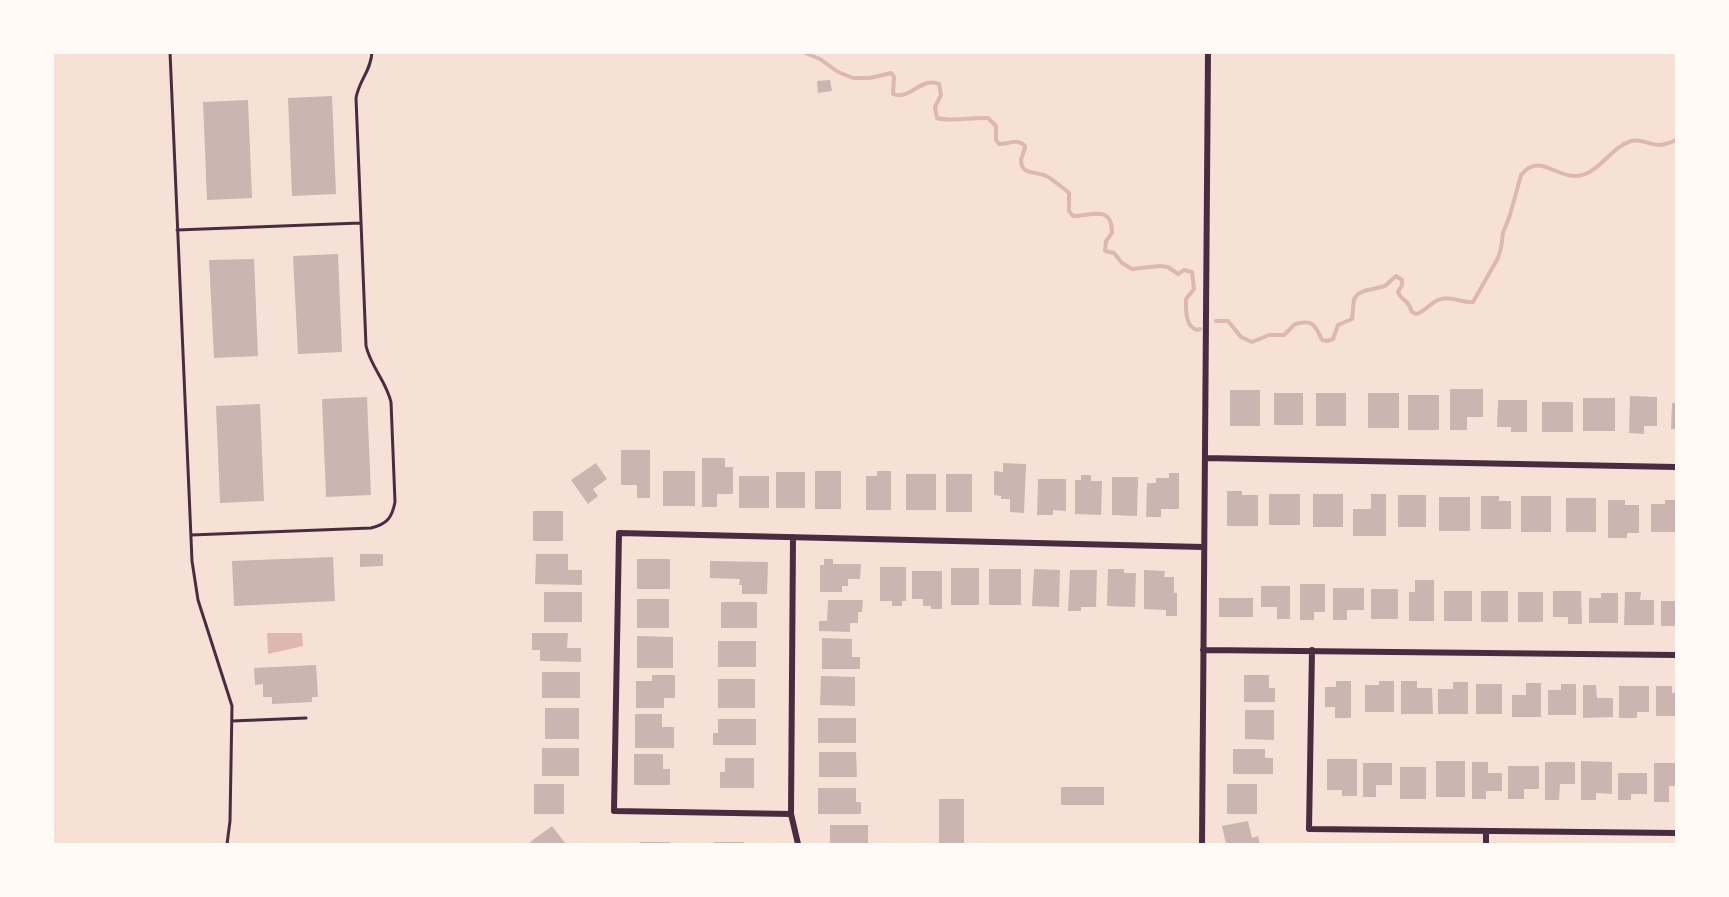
<!DOCTYPE html>
<style>
body{margin:0}
#map{position:relative;width:1729px;height:897px;overflow:hidden;background:#f7e1d7;font-family:Montserrat,sans-serif}
canvas{display:block}
.frame{position:absolute;inset:0;border:54px solid #fffaf5;pointer-events:none}
</style>
<div id="map">
<canvas width="1729" height="897"></canvas>
<div class="frame"></div>
</div>
<script>
const c = document.querySelector('canvas').getContext('2d');
c.lineJoin = 'round';
function paint(path, color) { c.fillStyle = color; c.fill(path, 'evenodd'); }
function stroke(path, color, width, dash) { c.strokeStyle = color; c.lineWidth = width; c.lineCap = dash ? 'butt' : 'round'; c.setLineDash(dash || []); c.stroke(path); }
paint(new Path2D(`
 M267,633H302L303,646L268,654Z`), '#dcb8b0');
stroke(new Path2D(`
 M803,52L820,59L838,72L853,78H870L891,73L894,77L893,94C909,101 922,76 939,84L941,95L935,107L937,118C949,122 973,117 988,118L996,126V140L999,144C1008,144 1019,138 1025,146C1025,152 1022,154 1021,160C1021,176 1037,171 1046,176C1048,176 1067,191 1069,193V211L1073,216C1091,216 1112,204 1112,233L1106,241L1105,251L1114,253L1122,263L1132,269L1160,266L1168,267L1178,274L1184,270L1192,272L1194,289L1186,299C1186,311 1185,326 1197,330L1200,329
 M1216,321H1228L1241,337L1252,342L1269,335H1284L1295,324C1313,319 1315,325 1322,340L1327,341L1333,339L1338,325L1352,319L1354,299L1358,294L1364,291L1385,286L1396,276L1402,280V285L1398,292C1401,301 1408,298 1412,312L1416,314C1425,312 1429,304 1438,300C1450,295 1461,303 1473,302L1498,258L1501,248L1503,233L1510,215L1521,175C1539,152 1556,178 1577,176C1599,174 1611,147 1631,141C1642,138 1649,145 1659,145C1665,145 1671,142 1676,140`), '#dcb8b0', 4);
paint(new Path2D(`
 M830,80L832,91L818,93L817,81Z
 M332,96L336,194L292,196L288,98Z
 M248,100L252,198L207,200L203,102Z
 M338,254L342,352L298,354L293,256Z
 M254,259L258,356L214,358L209,260Z
 M1450,389H1483V417H1467V430H1450Z
 M1230,390H1260V426H1230Z
 M1274,393H1303V425H1274Z
 M1316,393H1346V426H1316Z
 M1368,393H1399V428H1368Z
 M1408,395H1439V430H1408Z
 M1630,396L1657,397V426H1644V434L1629,433Z
 M367,397L371,495L326,497L322,399Z
 M1583,398H1615V431H1583Z
 M1498,400H1527V432H1511V427H1497Z
 M1542,402H1573V432H1542Z
 M1672,403H1676V429H1671Z
 M260,404L264,501L220,503L216,406Z
 M621,450H650V498H637V485H621Z
 M702,458H725V467H733V494H717V507H702Z
 M596,463L607,479L593,489L598,496L588,504L571,480Z
 M1003,463L1026,464L1024,513L1010,512V499H1001V496L994,495V471L1003,472Z
 M663,471H695V506H663Z
 M815,471H841V509H815Z
 M877,471H891V510H866V476H877Z
 M776,472H805V508H776Z
 M1169,473H1179V509H1161V517H1146L1147,483H1156V478H1169Z
 M906,474H936V510H906Z
 M946,474H972V512H946Z
 M1081,475H1091V481H1102L1101,515L1075,514V480H1081Z
 M739,476H769V508H739Z
 M1112,477H1138L1137,516L1112,515Z
 M1038,479H1066V511L1053,510V515H1037Z
 M1227,491H1242V495H1258V526H1227Z
 M1269,494H1300V525H1269Z
 M1313,494H1343V527H1313Z
 M1371,494H1386V536H1353V509H1371Z
 M1398,495H1426V527H1398Z
 M1481,496H1499V501H1511V529H1481Z
 M1521,496H1551V532H1521Z
 M1439,497H1470V531H1439Z
 M1566,498H1596V532H1566Z
 M1608,500H1625V505H1639V533H1627V538H1608Z
 M1665,500H1676V532H1651V504H1665Z
 M533,511H563V541H533Z
 M360,554H383V566L360,567Z
 M536,554H568V570H582V585L535,584Z
 M333,557L335,601L234,606L232,561Z
 M637,559H670V589H637Z
 M824,559H833V564H861L860,579H848V586H842V592H820V565H824Z
 M710,561L768,562L767,594H742V585H739L740,579L710,578Z
 M880,567H906V601H902V606H892V601H880Z
 M951,568H979V605H951Z
 M989,569H1021V605H989Z
 M1034,569L1060,570L1059,607L1032,606Z
 M1108,569H1124V573H1136L1135,607L1107,606Z
 M1070,570H1097L1096,607H1081V611H1068Z
 M1144,570L1165,571L1164,577H1174V593H1177V616H1166V610L1144,609Z
 M912,571H942V609H931V606H923V599H912Z
 M1415,580H1434V621H1409V592H1415Z
 M1300,584H1325V612H1314V620H1300Z
 M1261,586H1290V619H1277V607H1261Z
 M1333,588H1364V610H1347V620H1333Z
 M1371,589H1398V619H1371Z
 M1444,591H1472V621H1444Z
 M1481,591H1508V622H1481Z
 M1553,591H1581L1582,624H1568V617H1553Z
 M544,592H582V622H544Z
 M1518,592H1543V622H1518Z
 M1625,592H1641L1640,600H1654V625H1624Z
 M1601,593H1618V623H1589V598H1601Z
 M1219,598H1253V617H1219Z
 M637,599H669V628H637Z
 M828,600H863L862,612H858V623H850V632L819,631V621H827Z
 M1661,601H1676V626H1661Z
 M721,602H757V628H721Z
 M532,633H568L567,648H581V662L540,661V650H532Z
 M637,636L673,637V668H637Z
 M822,638L852,639V657H860V669H822Z
 M718,641H756V667H718Z
 M316,665L318,697H312V702L272,704V697H263V684L255,685L254,668Z
 M542,672H580V698H542Z
 M652,675H675V698H664V708H636V681H652Z
 M1244,675H1269V688H1275V702H1244Z
 M821,676L855,677V706L820,705Z
 M718,679H755V708H718Z
 M1336,681H1351V718H1335V707H1325V687H1336Z
 M1379,681H1394V712H1365V685H1379Z
 M1401,681H1417V688H1432L1433,714H1401Z
 M1453,682H1468V714H1438V689H1453Z
 M1526,683H1541V717H1512V695H1526Z
 M1476,684H1502V714H1476Z
 M1561,684H1576V715H1548V690H1561Z
 M1583,685H1596L1597,698H1613V717L1583,718Z
 M1619,686H1649V712H1637V718H1619Z
 M1656,686H1672V693H1676V716H1656Z
 M545,708H579V739H545Z
 M1245,710H1274V740L1245,739Z
 M635,714H662V727H674V748H635Z
 M818,718H856V743H818Z
 M718,719H756V745H713V733H718Z
 M542,748H579V776H542Z
 M1233,749H1265V758H1273V774H1233Z
 M819,752H856L857,777H819Z
 M634,754H663V769H670V785H634Z
 M725,758H754V788H720V772H725Z
 M1327,759H1357V796H1342V790H1327Z
 M1436,761H1465V797H1436Z
 M1581,761L1612,762V794L1596,793V800H1581Z
 M1472,762H1488V773H1502V791H1486V799H1472Z
 M1545,762H1575V784H1560L1559,800H1545Z
 M1363,763H1392V785H1376V797H1363Z
 M1654,763H1676V786H1669V802H1654Z
 M1508,766H1539V789H1524V799H1508Z
 M1400,767H1426V799H1400Z
 M1618,773H1647V794H1631V800H1618Z
 M534,784H564V814H534Z
 M1227,784H1257V814H1227Z
 M1061,787H1104V805H1061Z
 M818,788H856V802H861V814H818Z
 M939,799H964V844H939Z
 M1248,821L1252,838L1258,836L1260,844H1226L1222,826Z
 M830,825H868V844H830Z
 M552,826L566,844H532L530,842Z
 M640,842H670V844H640Z
 M714,842H744V844H714Z`), '#ccb4b1');
stroke(new Path2D(`
 M170,52L192,561L198,600L232,706L230,821L227,844
 M177,230L360,223
 M191,535L371,528C387,524 392,518 395,502L391,402C386,381 371,367 366,346L356,98C359,80 371,71 372,52
 M232,721L306,718`), '#4a2c40', 3);
stroke(new Path2D(`
 M1205,458L1676,467
 M793,537L791,814L798,844
 M1203,650L1676,655
 M1312,650L1309,829L1676,833
 M791,814L614,811L619,533L1203,547
 M1202,844L1208,52
 M1486,844V831`), '#4a2c40', 6);
</script>
